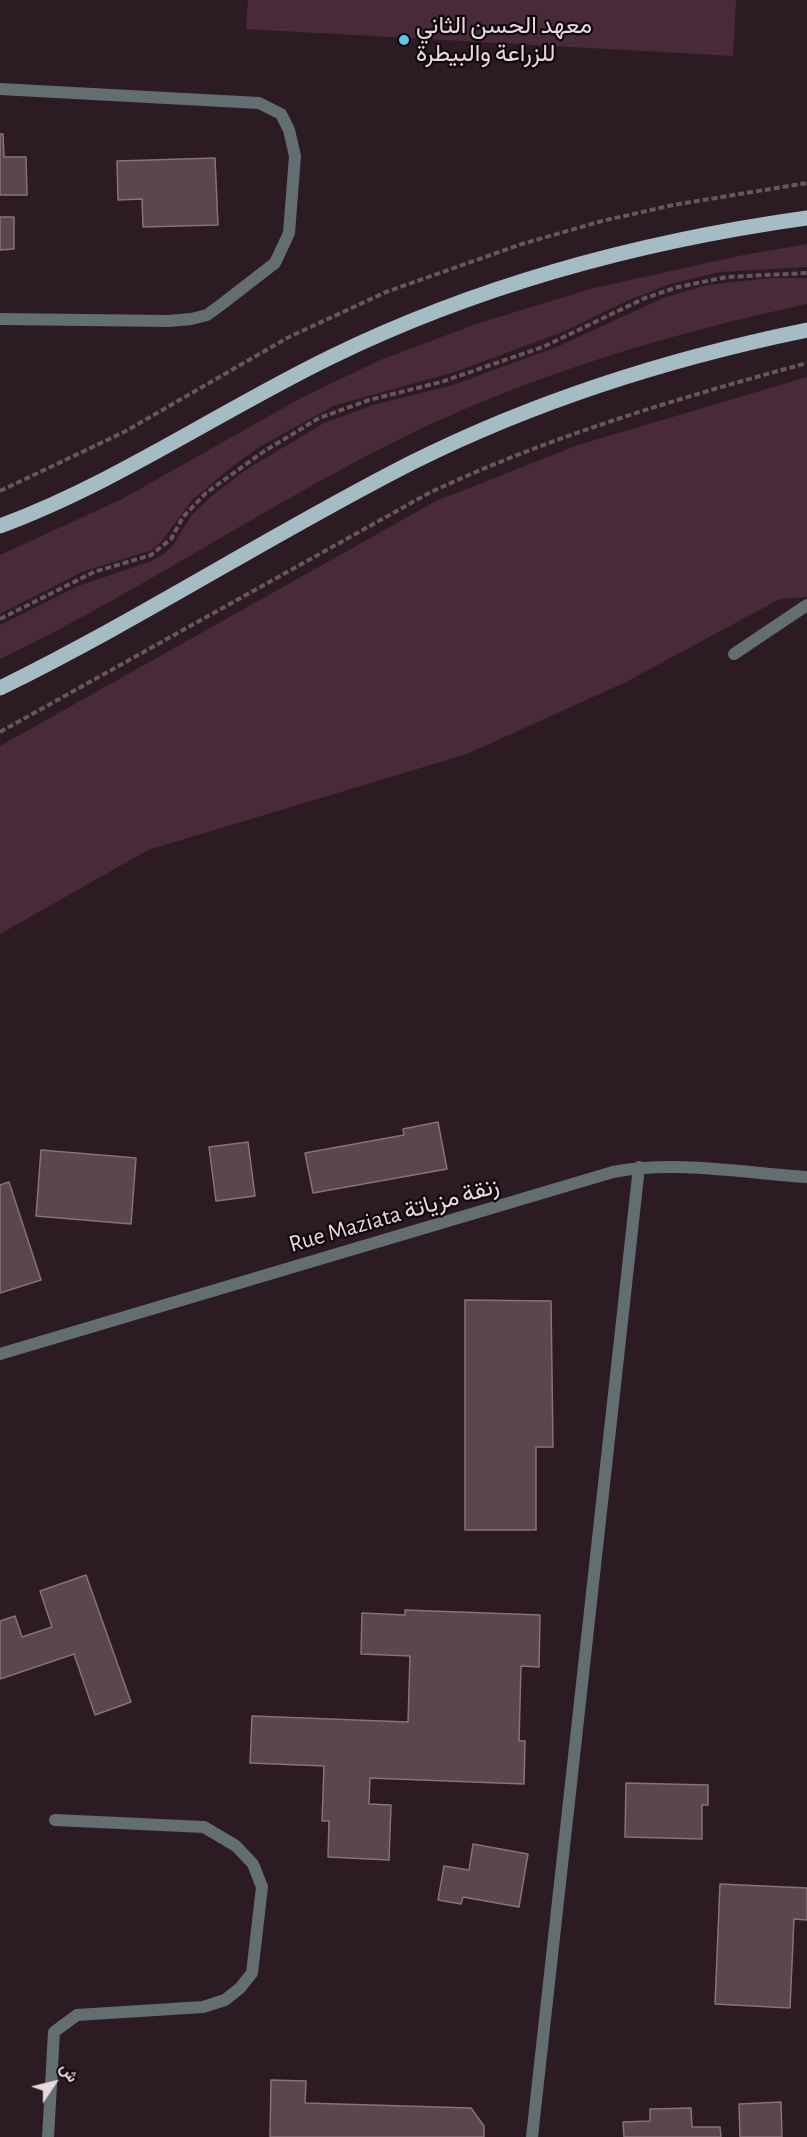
<!DOCTYPE html>
<meta charset="utf-8">
<style>
body{margin:0}
#map{position:relative;width:807px;height:2137px;overflow:hidden;background:#2d1b24;font-family:"Alegreya Sans",Vazirmatn,sans-serif}
canvas{display:block}
.north{position:absolute;left:24px;top:2053px;width:60px;height:60px;-webkit-text-stroke:4px #10080c;paint-order:stroke;rotate:55deg;font-size:16px;font-weight:700;line-height:24px;text-align:center;color:#e5d8de}
.north::after{content:'';display:block;margin:auto;width:21px;height:27px;background:#e5d8de;clip-path:polygon(50% 0,100% 100%,50% 72%,0 100%)}
</style>
<div id="map">
<canvas width="807" height="2137"></canvas>
<div class="north">ش</div>
</div>
<script>
const c = document.querySelector('canvas').getContext('2d');
c.lineJoin = 'round';
function paint(path, color) { c.fillStyle = color; c.fill(path, 'evenodd'); }
function stroke(path, color, width, dash) { c.strokeStyle = color; c.lineWidth = width; c.lineCap = dash ? 'butt' : 'round'; c.setLineDash(dash || []); c.stroke(path); }
function write(font, color, halo, rows, align = 'center') {
  c.font = font + ' "Alegreya Sans",Vazirmatn,sans-serif'; c.lineWidth = 4.5; c.setLineDash([]); c.textBaseline = 'middle'; c.strokeStyle = halo; c.fillStyle = color; for (const [text, x, y, turn = 0] of rows) {
    c.save(); c.translate(x, y); c.rotate((+turn || 0) * Math.PI / 180); c.textAlign = isNaN(turn) ? turn : align; if (halo) c.strokeText(text, 0, 0); c.fillText(text, 0, 0); c.restore();
  }
}
paint(new Path2D(`
 M248,0H736L733,56L246,29Z
 M807,244V267L719,272L670,284L629,300L565,331L458,371L333,406L256,449L229,469L192,500L161,542L152,550L82,572L0,614V555L122,499L301,398L380,360L479,323L594,288L738,256Z
 M770,278H807V304C659,336 513,380 378,450C250,516 130,597 0,659V625L78,586L152,561L165,553L174,544L191,516L213,495L244,471L324,423L373,405L453,385L559,346L663,298L707,285Z
 M807,377V597L780,599L626,682L467,754L148,850L0,934V746L436,501L578,445Z`), '#482a39');
const building = new Path2D(`
 M0,134H3L4,157H26L27,195H0Z
 M215,158L218,225L143,227L142,199L118,200L117,161Z
 M0,217H14V249L0,250Z
 M438,1122L447,1169L313,1193L305,1153L404,1135L403,1129Z
 M248,1142L255,1196L216,1201L209,1147Z
 M41,1150L136,1158L131,1224L36,1216Z
 M9,1182L41,1280L0,1293V1185Z
 M465,1300L551,1301L553,1447H536V1530H465Z
 M86,1575L131,1702L95,1715L74,1654L0,1679V1621L15,1616L22,1637L52,1627L40,1591Z
 M405,1610L540,1615L539,1667L521,1666L519,1741H525L524,1784L370,1778L369,1804L391,1805L389,1860L328,1857L329,1821H322L324,1766L250,1763L252,1716L408,1722L410,1656L361,1654L362,1613L405,1615Z
 M626,1783L708,1785V1805H702V1839L625,1837Z
 M473,1844L528,1854L519,1907L463,1897L461,1904L438,1900L444,1866L469,1870Z
 M720,1884L807,1888V1920L794,1919L790,2008L715,2004Z
 M271,2080L306,2081L305,2103L471,2108L484,2126V2137H270Z
 M781,2102L782,2137H740L739,2104Z
 M691,2108L692,2127H720L721,2137H624L623,2122L650,2121V2109Z`);
paint(building, '#5a464f');
stroke(building, '#88717c', 1.5);
stroke(new Path2D(`
 M0,491L124,432L289,337L386,292L522,244L602,221L673,205L807,183
 M0,619L94,572L151,555L171,539L183,517L206,493L263,452L319,418L369,400L441,382L543,347L645,298L678,287L727,277L807,273
 M0,732L429,493C550,436 679,398 807,363`), '#67565e', 4, [6, 3]);
stroke(new Path2D(`
 M0,89L259,103L281,114L289,130L295,156L289,233L275,263L222,304L207,315L191,319L169,321L0,319
 M734,654L807,605
 M0,1354L613,1172C676,1160 744,1173 807,1177
 M48,2137L54,2032L77,2015L203,2007L225,2000L240,1988L252,1973L262,1887L253,1864L236,1846L204,1827L55,1820
 M532,2137L639,1167`), '#636e72', 12);
stroke(new Path2D(`
 M0,526C116,483 220,411 331,357C481,284 642,241 807,218
 M0,688C141,619 273,533 413,462C537,400 671,358 807,330`), '#a6bcc4', 15);
for (const [x, y, r, color] of [
 [404,40,6,"#5dc7e8"]
]) { const dot = new Path2D(); dot.arc(x, y, r, 0, 2 * Math.PI); c.fillStyle = color; c.fill(dot); stroke(dot, '#10080c', 2); }
write('24px', '#e5d8de', '#10080c', [
 ["معهد الحسن الثاني",416,26],
 ["للزراعة والبيطرة",416,54]
], 'left');
write('24px', '#e5d8de', '#10080c', [
 ["Rue Maziata زنقة مزياتة",394,1215,-16]
]);
</script>
